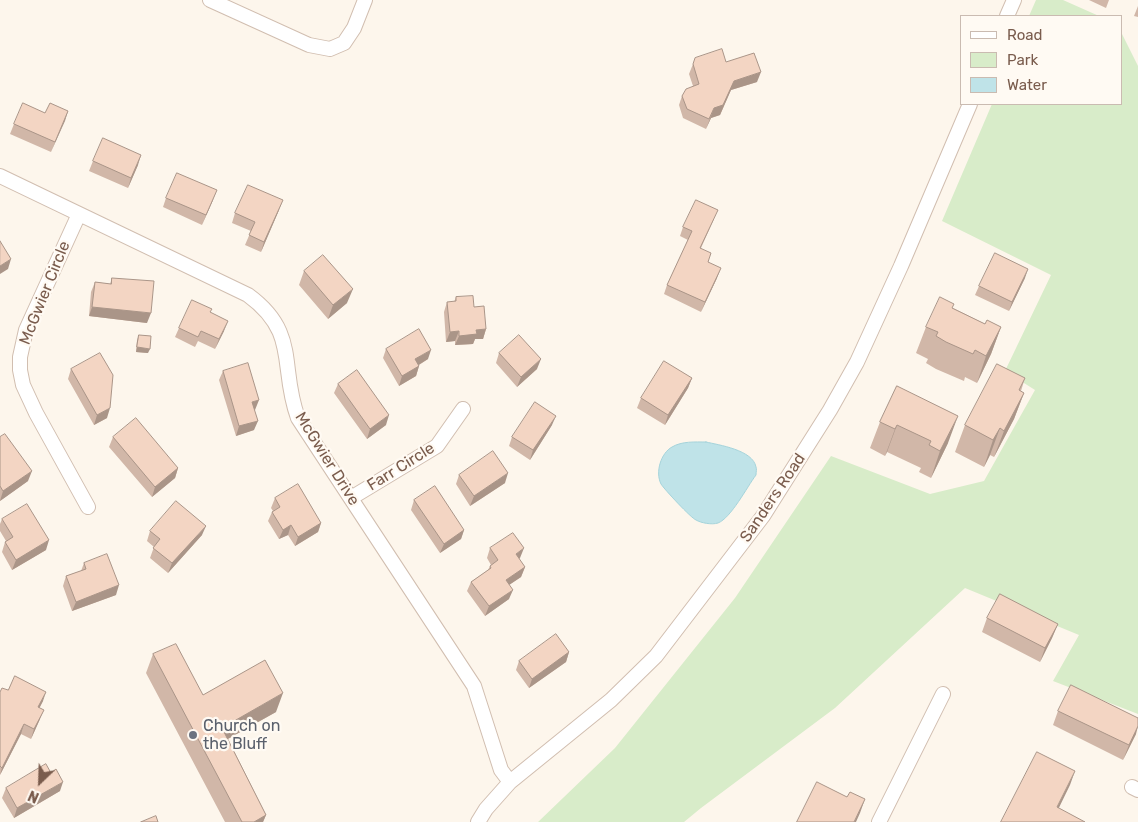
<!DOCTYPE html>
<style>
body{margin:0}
#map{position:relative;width:1138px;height:822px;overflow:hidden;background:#fdf6ec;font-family:Rubik,sans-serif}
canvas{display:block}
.legend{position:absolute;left:960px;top:15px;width:162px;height:90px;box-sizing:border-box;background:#fffaf3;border:1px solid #cabbb1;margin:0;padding:6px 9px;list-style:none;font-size:15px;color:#7a5c4d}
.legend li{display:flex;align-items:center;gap:10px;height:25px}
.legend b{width:25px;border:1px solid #cabbb1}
.north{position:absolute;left:15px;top:757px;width:50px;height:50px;-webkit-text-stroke:4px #fffaf3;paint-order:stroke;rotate:204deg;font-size:14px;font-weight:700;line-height:20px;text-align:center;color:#7a5c4d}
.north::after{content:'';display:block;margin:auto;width:18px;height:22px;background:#7a5c4d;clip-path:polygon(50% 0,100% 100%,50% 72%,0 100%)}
</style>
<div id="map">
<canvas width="1138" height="822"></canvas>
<ul class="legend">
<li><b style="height:6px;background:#fff"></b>Road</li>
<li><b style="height:14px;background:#d8ecc9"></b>Park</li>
<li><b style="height:14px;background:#bfe3e8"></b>Water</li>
</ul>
<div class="north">N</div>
</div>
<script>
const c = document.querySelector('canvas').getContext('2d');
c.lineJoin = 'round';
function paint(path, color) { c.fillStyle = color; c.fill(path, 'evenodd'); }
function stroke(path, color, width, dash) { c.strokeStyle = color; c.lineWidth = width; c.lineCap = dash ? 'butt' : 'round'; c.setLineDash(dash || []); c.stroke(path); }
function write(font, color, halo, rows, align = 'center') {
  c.font = font + ' Rubik,sans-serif'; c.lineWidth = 4.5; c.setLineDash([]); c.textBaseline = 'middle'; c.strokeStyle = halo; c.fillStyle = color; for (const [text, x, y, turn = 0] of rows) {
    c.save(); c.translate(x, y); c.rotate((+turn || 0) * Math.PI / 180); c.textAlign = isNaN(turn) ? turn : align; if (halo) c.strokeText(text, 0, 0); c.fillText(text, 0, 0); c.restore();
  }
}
paint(new Path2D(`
 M1036,0H1063L1099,16H1029Z
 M1122,34L1138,66V714L1053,681L1079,635L965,588L835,708L701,808L684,822H538L615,748L735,598L831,456L930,494L984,481L1035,390L1005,371L1051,275L942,221L992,104H1122Z`), '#d8ecc9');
const water = new Path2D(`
 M706,442C719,445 753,450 756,467C757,469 756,472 756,475C747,487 731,518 718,523C712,525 701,523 696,520C691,518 664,489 661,484C655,472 661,453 672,447C682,441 695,442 706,442Z`);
paint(water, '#bfe3e8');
stroke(water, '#a5d3da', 1);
const street = new Path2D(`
 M210,0L309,45L330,49L344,43L354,28L365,0
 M1007,16L1014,0
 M0,176L248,295C300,333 279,367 298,418L474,686L501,770L510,782
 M79,214L26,330L20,357V370L23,385L36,413L88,507
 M351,498L437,446L463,409
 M1132,787L1138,790
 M478,822L486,809L510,782L611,700L656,656L763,516L830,410L857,362L901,266L970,104
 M879,822L943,694`);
stroke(street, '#d1beb0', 16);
stroke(street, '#fff', 14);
paint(new Path2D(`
 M1089,0H1109L1106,8Z
 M1138,6V17L1134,16Z
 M726,62L757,82L731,90L720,115L711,118L706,129L683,118L679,105L682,96L693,86L689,74L693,64Z
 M68,111L51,152L10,134L14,124L45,113Z
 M93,161L138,165L128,188L89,171Z
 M166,198L213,200L202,225L163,207Z
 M279,210L261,252L245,245L251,231L232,223L235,213Z
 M714,219L701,248L717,278L701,312L664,294L667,285L688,240L680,236L683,227Z
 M304,271L347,303L328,319L299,285Z
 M112,278L147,323L89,316L91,292L95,282L110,284Z
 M1025,278L1009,311L975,295L979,286Z
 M456,297L474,307L486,329L483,339H475L473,344L455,345V341L446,342L444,312L447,302H454Z
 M953,308L985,324L1001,327L991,354L977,383L965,377L964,381L936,369L926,363L928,359L916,353L926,327Z
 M211,313L224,331L215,349L198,341L195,347L175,337L179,328Z
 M139,335L148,353L136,352L137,340Z
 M386,349L428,359L419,365V366L416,376L399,386L383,358Z
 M499,353L537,369L517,387L496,363Z
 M71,369L107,418L94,425L68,379Z
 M223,371L255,410L254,430L236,436L219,380Z
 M692,378L688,388L665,425L637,408L641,398Z
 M1025,378L1021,391L1024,393L1014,419L994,457L990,455L984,467L955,452L965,425Z
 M338,384L386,425L367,439L334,393Z
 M897,386L948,443L931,478L919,472L921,468L887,452L885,456L870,448L880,422Z
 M552,425L530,460L509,446L512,437Z
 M0,437L28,481L0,501Z
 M113,437L178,468L175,478L152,497L109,447Z
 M459,475L505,483L470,506L456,484Z
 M275,498L321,523L318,532L295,546L288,535L279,539L268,521L272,512L273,511L271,508Z
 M414,500L464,530L461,539L440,553L411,510Z
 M2,519L46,550L12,570L2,552L5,542L6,541L0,531V524Z
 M150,531L202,535L168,573L150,558L154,547L147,541Z
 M490,548L520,558L519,559L525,567L521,577L509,585V599L485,616L467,591L471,582L488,570L490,566L491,565L487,558Z
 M84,563L116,595L72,611L63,586L66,576L81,571Z
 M987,618L1058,624L1052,638L1040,662L982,632Z
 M569,652L566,662L529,688L516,670L519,661Z
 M153,654L203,695L276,712L228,739L266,815L263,822H225L146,673Z
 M8,690L43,701L40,707V719L31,739L21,734L0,775V692Z
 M1058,711L1136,734L1123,760L1053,725Z
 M6,788L60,791L14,818L2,798Z`), '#d1b7a8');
paint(new Path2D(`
 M761,72L757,82L731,90L720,115L711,118L706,129L714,108L734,81Z
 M68,111L65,121L51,152L55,142Z
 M141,155L138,165L128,188L131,178Z
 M217,190L213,200L202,225L206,215Z
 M283,200L279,210L261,252L264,242Z
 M11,259L8,269L0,274V266Z
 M721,268L717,278L701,312L705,302Z
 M1028,269L1025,278L1009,311L1012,302Z
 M353,289L347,303L328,319L333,305Z
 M92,307L151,313L147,323L89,316Z
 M228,321L224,331L215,349L219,339Z
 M1001,327L991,354L977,383L986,356Z
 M486,329L483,339H475L473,344L455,345L459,336L476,330Z
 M459,331L455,341L446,342L450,332Z
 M137,347L150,349L148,353L136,352Z
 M431,350L428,359L412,369L415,359Z
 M541,359L537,369L517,387L521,377Z
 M419,366L416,376L399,386L402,376Z
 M692,378L688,388L665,425L668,415Z
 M1024,393L1014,419L994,457L1004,431Z
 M259,400L255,410L249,411L252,402Z
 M110,408L107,418L94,425L97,415Z
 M389,415L386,425L367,439L370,429Z
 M556,416L552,425L530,460L533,450Z
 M958,416L948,443L931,478L940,451Z
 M258,421L254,430L236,436L239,426Z
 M897,425L887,452L885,456L895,429Z
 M1000,428L990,455L984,467L993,440Z
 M178,468L175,478L152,497L155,487Z
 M32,471L28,481L0,501L3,491Z
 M508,473L505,483L470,506L474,496Z
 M321,523L318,532L295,546L298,537Z
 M291,525L288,535L279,539L283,530Z
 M206,526L202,535L168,573L172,563Z
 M464,530L461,539L440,553L444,544Z
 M49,540L46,550L12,570L16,560Z
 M524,548L520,558L512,564L516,554Z
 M525,567L521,577L503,589L506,580Z
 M119,585L116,595L72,611L76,602Z
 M513,590L509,599L485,616L489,606Z
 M1058,624L1052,638L1040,662L1045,648Z
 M569,652L566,662L529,688L532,679Z
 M46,692L43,701L35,716L38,707Z
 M283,693L276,712L215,746L222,728Z
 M44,710L40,719L31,739L34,729Z
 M24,724L21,734L0,775L2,768Z
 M1138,726L1136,734L1123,760L1129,745Z
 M1075,771L1070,785L1052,822L1057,807Z
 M63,782L60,791L14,818L17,808Z
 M865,799L860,813L856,822H854Z
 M266,815L263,822H254Z`), '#aa9588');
const building = new Path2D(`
 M722,49L726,62L754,53L761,72L734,81L723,105L714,108L709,119L687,109L682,96L686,89L699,84L693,64L695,58Z
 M23,103L45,113L50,103L68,111L55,142L14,124Z
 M103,138L141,155L131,178L93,161Z
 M177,173L217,190L206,215L166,198Z
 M248,185L283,200L264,242L249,235L255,222L235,213Z
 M696,200L718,210L700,248L711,253L708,262L721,268L705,302L667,285L692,231L683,227Z
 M0,241L11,259L0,266Z
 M995,253L1028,269L1012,302L979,286Z
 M323,255L353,289L333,305L304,271Z
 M112,278L154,281L151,313L92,307L95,282L111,284Z
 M473,296L474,307L484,306L486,329L476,330L477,334L459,336V331L450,332L447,302L456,301V297Z
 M940,297L954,304L952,308L985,324L987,320L1001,327L986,356L975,350L973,354L946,342L936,336L938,332L926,327Z
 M192,300L212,309L210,312L228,321L219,339L201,331L198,337L179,328Z
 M419,329L431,350L415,359L419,366L402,376L386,349Z
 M139,335L151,336L150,349L137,347Z
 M519,335L541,359L521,377L499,353Z
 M100,353L113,375L110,408L97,415L71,369Z
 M664,361L692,378L668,415L641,398Z
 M248,363L259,400L252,402L258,421L239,426L223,371Z
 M997,364L1025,378L1019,390L1024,393L1004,431L1000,428L993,440L965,425Z
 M357,370L389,415L370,429L338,384Z
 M897,386L958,416L940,451L929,445L931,441L897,425L895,429L880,422Z
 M535,402L556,416L533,450L512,437Z
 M136,418L178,468L155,487L113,437Z
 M5,434L32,471L3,491L0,486V437Z
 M493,451L508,473L474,496L459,475Z
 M298,484L321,523L298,537L291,525L283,530L272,512L280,507L275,498Z
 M435,486L464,530L444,544L414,500Z
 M176,501L206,526L172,563L153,548L160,539L150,531Z
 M27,504L49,540L16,560L5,542L13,537L2,519Z
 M513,533L524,548L516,554L525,567L506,580L513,590L489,606L471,582L491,568L490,566L498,560L490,548Z
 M107,554L119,585L76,602L66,576L86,569L84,563Z
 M1000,594L1058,624L1045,648L987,618Z
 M556,634L569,652L532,679L519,661Z
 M176,644L203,695L265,660L283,693L222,728L266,815L254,822H242L153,654Z
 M15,676L46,692L38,707L44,710L34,729L24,724L2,768L0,766V692L2,688L8,690Z
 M1071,685L1138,718V726L1129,745L1058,711Z
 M1037,752L1075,771L1057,807L1085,822H1001Z
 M46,764L51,773L56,769L63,782L17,808L6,788Z
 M817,782L847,797L850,792L865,799L854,822H797Z
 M156,816L158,822H141Z`);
paint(building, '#f3d5c3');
stroke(building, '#aa9588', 1);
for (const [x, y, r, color] of [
 [193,735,5,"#6b7280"]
]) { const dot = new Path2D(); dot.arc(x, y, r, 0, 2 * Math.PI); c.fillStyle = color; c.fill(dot); stroke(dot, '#fffaf3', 2); }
write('16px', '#7a5c4d', '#fffaf3', [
 ["McGwier Circle",45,293,-68],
 ["McGwier Drive",327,459,58],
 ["Farr Circle",401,467,-32],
 ["Sanders Road",773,498,-56]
]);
write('16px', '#5b616d', '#fffaf3', [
 ["Church on",203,726],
 ["the Bluff",203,744]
], 'left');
</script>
